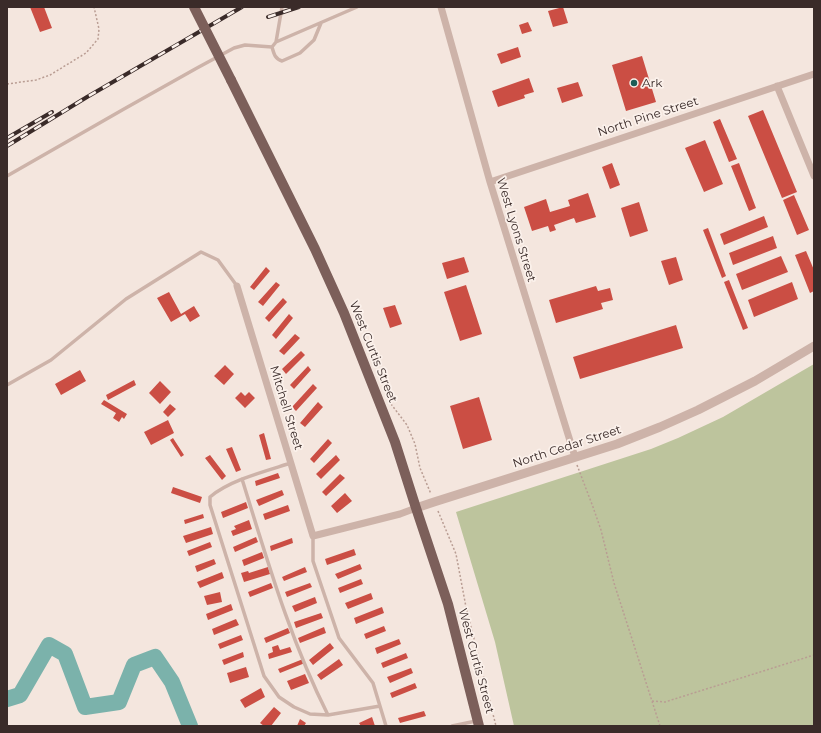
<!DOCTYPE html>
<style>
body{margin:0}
#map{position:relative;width:821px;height:733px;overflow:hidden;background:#f4e6de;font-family:Montserrat,sans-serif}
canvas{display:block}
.frame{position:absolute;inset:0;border:8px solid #3a2b29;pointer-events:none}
</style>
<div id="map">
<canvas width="821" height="733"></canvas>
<div class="frame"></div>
</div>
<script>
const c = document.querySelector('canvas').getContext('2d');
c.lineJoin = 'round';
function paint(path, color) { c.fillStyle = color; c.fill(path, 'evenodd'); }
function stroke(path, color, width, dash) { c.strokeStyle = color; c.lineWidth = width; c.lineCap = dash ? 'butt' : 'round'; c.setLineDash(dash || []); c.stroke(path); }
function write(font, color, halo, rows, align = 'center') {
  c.font = font + ' Montserrat,sans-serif'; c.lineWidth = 3.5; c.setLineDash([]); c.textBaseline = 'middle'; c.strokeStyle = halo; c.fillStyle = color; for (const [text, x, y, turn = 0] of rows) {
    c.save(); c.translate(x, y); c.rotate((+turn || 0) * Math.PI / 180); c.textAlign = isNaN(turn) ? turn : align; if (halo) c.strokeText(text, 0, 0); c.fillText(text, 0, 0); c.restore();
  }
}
paint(new Path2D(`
 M814,364V726H514L495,642L456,512L580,472L651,449L678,438L723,417Z`), '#bdc49d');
stroke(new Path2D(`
 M7,699L20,695L49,645L65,654L85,707L119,702L134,665L155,657L172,682L190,726`), '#7bb2ab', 16);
paint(new Path2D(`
 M30,7H44L52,28L40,32Z
 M563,7L568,23L553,27L548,11Z
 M528,22L532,31L522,34L519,25Z
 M518,47L521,57L501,64L497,54Z
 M642,56L656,102L626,111L612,65Z
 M529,78L534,92L524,95L525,98L498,107L492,91Z
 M578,82L583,96L562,103L557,88Z
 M763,110L797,192L782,198L748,116Z
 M720,119L737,159L729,162L713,122Z
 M705,140L723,184L704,192L685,148Z
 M612,163L620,185L610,189L602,167Z
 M739,163L756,208L749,211L731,166Z
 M588,193L596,217L576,223L574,218L554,225L556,230L550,232L548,226L532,231L524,207L546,199L550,212L570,206L568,200Z
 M794,195L809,230L797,235L783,200Z
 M639,202L648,231L630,237L621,208Z
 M764,216L768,227L724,245L720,234Z
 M708,228L726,276L722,278L703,230Z
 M773,236L777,248L733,265L729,253Z
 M806,251L814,270V291L810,293L795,255Z
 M781,256L788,272L742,290L736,274Z
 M464,257L469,272L447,279L442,263Z
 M676,257L683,280L669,285L661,261Z
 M266,267L270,271L254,290L250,287Z
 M729,280L748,328L743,330L724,282Z
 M276,282L280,285L263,306L258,302Z
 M792,282L798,299L754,317L748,300Z
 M466,285L482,334L460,341L444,292Z
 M596,286L598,291L610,288L613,300L601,303L603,309L556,323L549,300Z
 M169,292L181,314L194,306L200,316L190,322L185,314L171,322L157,298Z
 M283,298L287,302L269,322L265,318Z
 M395,305L402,324L390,328L383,308Z
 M289,314L293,318L276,339L272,335Z
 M676,325L683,348L580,379L573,357Z
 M295,334L300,338L284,355L279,351Z
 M301,351L305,355L286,374L282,369Z
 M225,365L234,374L224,385L214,376Z
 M308,366L311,370L294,389L290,385Z
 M80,370L86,381L61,395L55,384Z
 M134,380L136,385L108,400L106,395Z
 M160,381L171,392L160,404L149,393Z
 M313,384L317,388L296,411L292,407Z
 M241,392L245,396L249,392L255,398L245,408L235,398Z
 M479,397L492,440L463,449L450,406Z
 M104,400L127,414L124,419L122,417L119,422L113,418L116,413L101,404Z
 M318,402L323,407L305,427L300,423Z
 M170,404L176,409L168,417L163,412Z
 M168,420L174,433L151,445L144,432Z
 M264,433L271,459L266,460L259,435Z
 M173,438L184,455L181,457L170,440Z
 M328,439L332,443L314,463L310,459Z
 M232,447L241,470L236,472L226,449Z
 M210,455L226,476L222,480L205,458Z
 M336,455L340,460L321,479L316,474Z
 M278,473L280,478L256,486L255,481Z
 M340,474L345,478L326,496L322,492Z
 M173,487L202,497L200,503L171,493Z
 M282,490L284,495L259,506L256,500Z
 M345,493L352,501L337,513L331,506Z
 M246,502L248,508L223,518L221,512Z
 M288,505L290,511L265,520L263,514Z
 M203,514L204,518L185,524L184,520Z
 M249,520L252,529L233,536L231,531L236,529L234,526Z
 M211,527L213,534L186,543L183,536Z
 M256,537L258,542L235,552L233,547Z
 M292,538L293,543L271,551L270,546Z
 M210,542L212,547L189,556L187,551Z
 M354,549L356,555L327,565L325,559Z
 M262,552L264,558L244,566L242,560Z
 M214,559L216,564L197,572L195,566Z
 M360,564L362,569L338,579L335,574Z
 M268,567L270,574L244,582L241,573L248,571L249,573Z
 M305,567L307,572L284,581L282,577Z
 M222,572L224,578L200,588L197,582Z
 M361,579L363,584L340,593L338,588Z
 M271,583L273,588L250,597L248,592Z
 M310,583L312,587L287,597L285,592Z
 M220,592L222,602L207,605L204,596Z
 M371,593L373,599L348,609L345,603Z
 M315,597L317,603L295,612L292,606Z
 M231,604L233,610L208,620L206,614Z
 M382,607L384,613L356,624L354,618Z
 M321,613L323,618L296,628L294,622Z
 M236,619L239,625L214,635L212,629Z
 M384,626L386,631L366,639L364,634Z
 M324,627L326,633L300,643L298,638Z
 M288,628L290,633L266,643L264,638Z
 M241,635L243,640L220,649L218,644Z
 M399,639L401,644L377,654L375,648Z
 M330,643L334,648L313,665L309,660Z
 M278,645L280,650L290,647L292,652L269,659L268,654L273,652L272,647Z
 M243,652L244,657L224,665L222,660Z
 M406,653L408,658L383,668L381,663Z
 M303,659L305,663L280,673L278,669Z
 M339,659L343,665L321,680L317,675Z
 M246,667L249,677L230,683L227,673Z
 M411,668L413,673L390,683L387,677Z
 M305,674L309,683L291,690L287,681Z
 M415,683L417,688L392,698L390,693Z
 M261,688L265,697L245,708L240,700Z
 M274,707L281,713L271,726H264L260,723Z
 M424,711L426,716L400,723L398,718Z
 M372,717L375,726H361L359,723Z
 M300,719L306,723L304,726H297Z`), '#cb4e44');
stroke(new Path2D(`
 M7,84L36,80L50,75L86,53L98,39L99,29L94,7
 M391,404L407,425L415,444L420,468L431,494
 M577,465L593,507L601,530L614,583L660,726
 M438,511L456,554L466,607L496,726
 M652,701L665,702L814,655`), '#b99d93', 1.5, [2, 2]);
stroke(new Path2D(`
 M321,23L314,40L300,53L282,61C275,59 274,54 272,47L276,42L357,7
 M276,42L282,7
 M7,176L124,109L197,68L234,48L245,45L272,47
 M7,385L51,360L126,299L201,252L218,260L237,286
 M291,463C266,471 230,480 210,497V505L264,676L279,697L294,707L310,714L328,715L380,706
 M242,479C267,559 290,640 328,715
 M313,536V561L339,638L373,683L386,726
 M452,726L476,721`), '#cdb3a9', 3.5);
stroke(new Path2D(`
 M441,7L490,182L575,457
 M777,86L814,176
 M490,182L814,74
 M237,286L313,536L400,514L416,508`), '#cdb3a9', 7);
stroke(new Path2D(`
 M416,508L434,502L617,444L660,427L698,410L755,381L814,346`), '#cdb3a9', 9);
stroke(new Path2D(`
 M231,80L315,249L344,313L395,442L416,508L448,604L479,726`), '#7c5f5a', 10);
const rail = new Path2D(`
 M268,17L299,7
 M7,138L52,112
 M7,146L87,97L242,7`);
stroke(rail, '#3a2b29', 4);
stroke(rail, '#fbf1eb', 2.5, [8]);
stroke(new Path2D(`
 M194,7L231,80`), '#7c5f5a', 10);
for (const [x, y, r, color] of [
 [634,83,4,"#1c5d57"]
]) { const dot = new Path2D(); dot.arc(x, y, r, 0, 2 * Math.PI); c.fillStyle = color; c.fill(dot); stroke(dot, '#fbf1eb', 1.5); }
write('12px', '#3a2b29', '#fbf1eb', [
 ["Ark",642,83]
], 'left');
write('12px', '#3a2b29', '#fbf1eb', [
 ["North Pine Street",648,117,-18],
 ["West Lyons Street",516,230,73],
 ["West Curtis Street",373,352,68],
 ["Mitchell Street",286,408,73],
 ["North Cedar Street",567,447,-18],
 ["West Curtis Street",476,661,75]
]);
</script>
